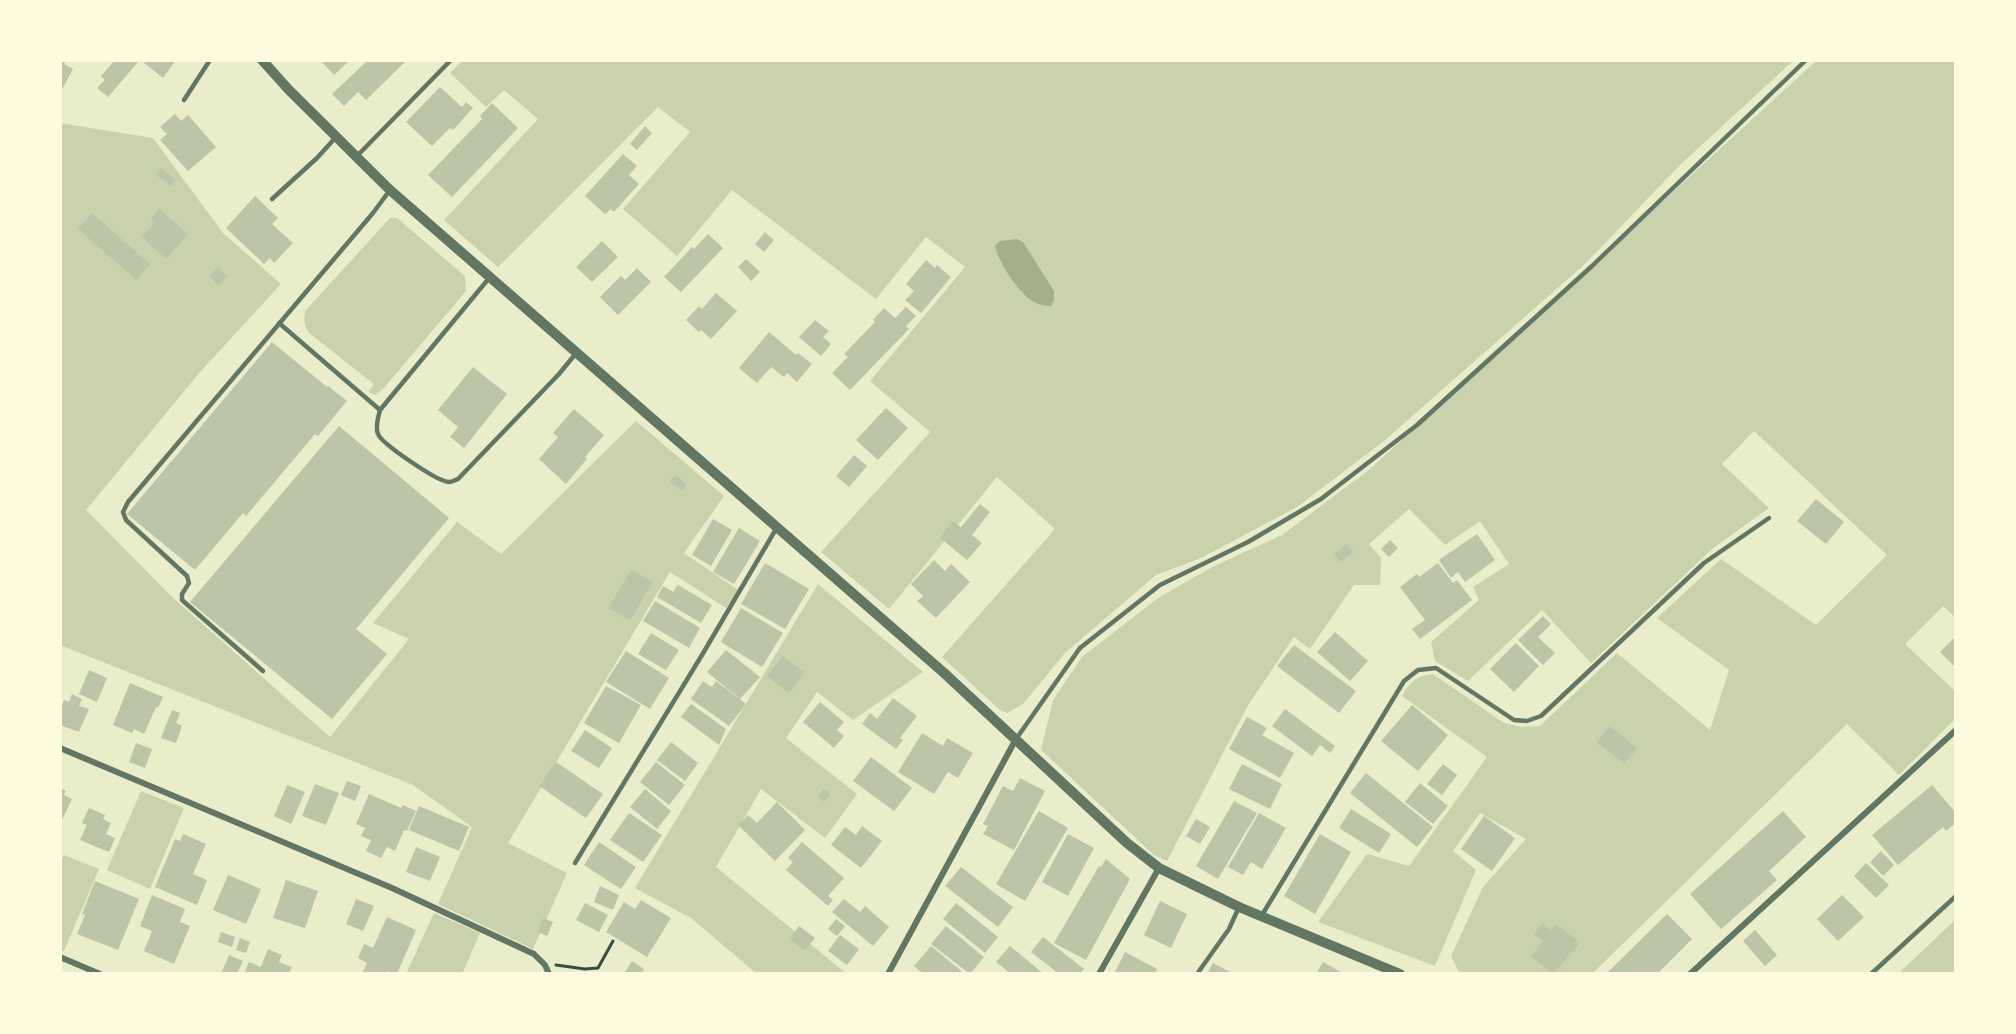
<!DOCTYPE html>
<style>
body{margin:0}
#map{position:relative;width:2016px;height:1034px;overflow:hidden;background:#e9edc9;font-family:Karla,sans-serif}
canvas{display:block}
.frame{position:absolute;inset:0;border:62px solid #fefae0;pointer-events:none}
</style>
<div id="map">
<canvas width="2016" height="1034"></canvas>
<div class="frame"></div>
</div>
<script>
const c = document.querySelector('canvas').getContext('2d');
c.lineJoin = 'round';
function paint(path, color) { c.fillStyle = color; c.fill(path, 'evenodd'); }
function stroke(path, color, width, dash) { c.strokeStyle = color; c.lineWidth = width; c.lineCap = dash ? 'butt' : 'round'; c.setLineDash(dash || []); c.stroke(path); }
paint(new Path2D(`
 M463,60H1794L1680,165L1586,263L1384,441L1297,507L1201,558L1156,575L1065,653L1023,704L1007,713L1000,710L942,657L1055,529L997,477L889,609L821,552L930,432L870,381L965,267L926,237L876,299L732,190L677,256L623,209L690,132L658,107L498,267L444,220L538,119L504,90L486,107L450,73Z
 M1817,60H1956V618L1943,606L1905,644L1956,692V718L1899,775L1847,724L1592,974H1460L1451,956L1483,887L1526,839L1480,813L1453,851L1476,870L1435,966L1318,922L1367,854L1409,866L1487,757L1402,696C1411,681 1416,676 1433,674L1504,723L1521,727L1540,726L1617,653L1710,730L1729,670L1657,618L1721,559L1816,625L1887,555L1754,431L1722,464L1769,508L1712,549L1591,663L1542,610L1468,681L1435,661L1431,642L1479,600L1473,587L1509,564L1480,521L1445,545L1409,509L1369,544L1381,558L1380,585H1354L1310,649L1294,637L1248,705L1167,861L1154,855L1041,750L1053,700L1082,657L1158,598L1214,566L1282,535L1369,470Z
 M60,123L153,138L223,233L281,284L201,371L86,510L171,596L330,737L409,639L373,623L457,522L501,554L636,421L724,496L684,553L738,590L726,608L670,572L508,843L567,873L533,949L438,904L472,827L413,785L60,645Z
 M390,218H397L465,276L466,291L383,389L376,395L368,392L374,384L309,333C304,325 303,319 306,310Z
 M818,584L923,672L853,720L817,692L786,738L857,794L825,838L761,789L716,867L847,974H757L691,918L635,888Z
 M141,791L184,808L150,889L107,870Z
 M64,855L99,869L64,951L60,950V863Z
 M434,913L480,933L462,974H406Z
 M1956,919V974H1898Z`), '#cad2ad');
paint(new Path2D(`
 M1017,239L1023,242L1054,291V300L1051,306C1046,306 1041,305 1036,303C1021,297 998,262 995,246L1000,241Z`), '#a3b18a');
paint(new Path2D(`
 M60,60H67L64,64L73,69L60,93Z
 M115,60H136L138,62L108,97L97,88L105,80L101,76Z
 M146,60H176L163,78L144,63Z
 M320,60H350L334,75Z
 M368,60H403L405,62L366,100L358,92L344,106L332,94Z
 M440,87L462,107L466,102L473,108L453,130L450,128L432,146L406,122Z
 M492,103L518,128L452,197L428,175L482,119L480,116Z
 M175,114L181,121L188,115L216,147L188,171L160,140L167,134L160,127Z
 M645,126L652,133L637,150L630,144Z
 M623,154L637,166L629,175L639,184L614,212L611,209L605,214L585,196Z
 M161,168L176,180L171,186L156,175Z
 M255,196L278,218L272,224L293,243L274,263L270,258L264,264L226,228Z
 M159,209L188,234L166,259L142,237L155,222L151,219Z
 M92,213L150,264L136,280L78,229Z
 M765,232L774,240L764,252L755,244Z
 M708,234L723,248L681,292L664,277L692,247L694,249Z
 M602,241L618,257L592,282L576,267Z
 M746,259L760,272L751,281L738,267Z
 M926,260L935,268L937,265L951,277L921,313L905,300L914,291L906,284Z
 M218,267L227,277L218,285L209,276Z
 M637,268L651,282L618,315L600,297L621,276L625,280Z
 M716,293L737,311L711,339L701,330L699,332L686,320L699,306L702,309Z
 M906,307L916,316L906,326L909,329L850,390L832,373L848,357L844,354L875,322L873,320L884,308L895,318Z
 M815,320L829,331L823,337L831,344L821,356L799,337Z
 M769,332L796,355L798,353L812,364L797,382L787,373L784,377L771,367L757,383L739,368Z
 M272,342L327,387L328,386L347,401L318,436L315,434L246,516L243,513L195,570L127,514Z
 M473,367L507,394L464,448L450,437L458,427L438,410Z
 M886,408L908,428L878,460L856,440Z
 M574,409L604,435L585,457L587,459L566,484L539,459L558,437L553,433Z
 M339,426L449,518L356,629L387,654L332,719L190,602Z
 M854,455L867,466L849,487L836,476Z
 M675,475L687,484L682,491L670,482Z
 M1816,499L1844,522L1826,544L1797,521Z
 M980,504L990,512L972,535L982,543L967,560L940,538L953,521L961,527Z
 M713,519L732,530L711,566L692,555Z
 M739,528L760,541L734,584L713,572Z
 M1477,534L1495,560L1465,582L1458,572L1451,578L1439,560Z
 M1390,540L1398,548L1389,557L1381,549Z
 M1347,544L1353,552L1341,562L1334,554Z
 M934,560L945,571L951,564L970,582L936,618L917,601L923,596L911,584Z
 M765,563L809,589L785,629L741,604Z
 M1438,563L1453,583L1457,580L1472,600L1420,639L1412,629L1425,620L1400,587L1417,574L1419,577Z
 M631,570L653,582L630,620L608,608Z
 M678,585L712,605L701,623L657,597L663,586L673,592Z
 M655,601L700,628L689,648L643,621Z
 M741,608L783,633L762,667L721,642Z
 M1543,616L1551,624L1538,637L1555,653L1543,665L1518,640Z
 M1335,632L1368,661L1350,681L1317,652Z
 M651,633L679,650L666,670L638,654Z
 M1956,636V668L1940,652Z
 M1516,643L1539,666L1514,692L1490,669Z
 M1294,645L1356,691L1339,713L1277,666Z
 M726,650L760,677L740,699L707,672Z
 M626,651L669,678L650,709L606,682Z
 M782,656L804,672L789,693L767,676Z
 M89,670L107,678L97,702L79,694Z
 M703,681L712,687L716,681L746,704L729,726L691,699Z
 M130,683L163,697L158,708L156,707L144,734L134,729L132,733L113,725Z
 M606,686L641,705L619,743L584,723Z
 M72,694L82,699L79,706L89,709L79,732L60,725V711L64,700L69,702Z
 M893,698L917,716L900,738L903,740L896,749L862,724L870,713L877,719Z
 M820,702L844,722L837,730L844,736L834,748L803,722Z
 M691,704L726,729L719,745L681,717Z
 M1412,705L1448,735L1418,771L1381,741Z
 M1285,709L1335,746L1330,753L1320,745L1312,756L1272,726Z
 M172,710L180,713L176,723L182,726L176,743L161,738Z
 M1247,717L1267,728L1262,735L1294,753L1280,778L1229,749Z
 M1610,726L1637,749L1624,764L1597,742Z
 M585,730L612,748L599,768L571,751Z
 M922,733L943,746L947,738L973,753L958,778L948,772L934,794L898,772Z
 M671,742L698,763L685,781L657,760Z
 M136,743L152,749L145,768L129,762Z
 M871,757L912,788L894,811L853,781Z
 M556,762L603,794L586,818L539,786Z
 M656,762L685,785L669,805L640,782Z
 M1242,764L1282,784L1270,809L1229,789Z
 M1443,764L1457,775L1442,795L1427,784Z
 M1366,773L1433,827L1417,847L1350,793Z
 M1020,778L1045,791L1014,850L983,834L988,826L983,824L1003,786L1013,791Z
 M347,781L361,786L355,801L341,795Z
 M1420,783L1448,806L1433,824L1405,802Z
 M315,784L339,793L326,825L302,816Z
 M287,785L305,792L291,824L274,816Z
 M1932,785L1956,813V823L1946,831L1943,827L1898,865L1872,835Z
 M60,788L66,791L64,795L72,799L60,824Z
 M645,789L671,811L657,829L630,807Z
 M823,789L831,794L824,802L817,797Z
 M369,794L401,808L403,805L416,811L407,831L404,830L395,851L387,847L381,858L366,851L371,840L361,836L365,828L356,824Z
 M1234,801L1257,813L1218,879L1196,866Z
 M777,802L805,830L775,861L738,825L748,815L757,823Z
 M419,806L469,827L459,851L409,830Z
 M89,808L105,815L103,819L111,823L106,834L115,838L109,852L80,840L87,825L82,823Z
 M1351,809L1391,834L1379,853L1339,828Z
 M1039,811L1068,828L1025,901L996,884Z
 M1783,811L1806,837L1769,871L1777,880L1721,929L1690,894Z
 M629,813L662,835L643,862L610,840Z
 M1259,813L1286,828L1262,869L1251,862L1243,875L1228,867Z
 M1484,816L1515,838L1492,871L1461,849Z
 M1196,819L1210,827L1200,844L1186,836Z
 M862,826L882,841L861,868L831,845L845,827L856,835Z
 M183,834L206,844L193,874L207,880L197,905L155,887L175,839L180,841Z
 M1068,834L1094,848L1068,896L1042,882Z
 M1320,834L1351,852L1315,914L1284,896Z
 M599,842L636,867L621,889L584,865Z
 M802,842L844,878L828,896L833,900L828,906L786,870L793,862L788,858Z
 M416,847L440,857L430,881L406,872Z
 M1881,851L1894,865L1883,876L1870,862Z
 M1106,859L1130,879L1086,960L1054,943L1099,866L1101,867Z
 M1866,863L1889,885L1876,898L1854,876Z
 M961,867L1013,907L998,927L945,886Z
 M228,875L261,889L246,924L213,910Z
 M286,880L318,891L305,928L273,918Z
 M95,881L139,899L118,950L77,934L85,915L82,914Z
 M600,886L619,895L613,910L594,902Z
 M152,895L185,909L180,922L190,926L174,964L144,951L152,931L140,926Z
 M1842,895L1864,917L1838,941L1817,919Z
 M356,899L374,906L363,931L346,924Z
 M844,899L860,912L865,906L889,927L873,946L832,912Z
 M641,900L671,918L647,957L606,932L624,902L635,909Z
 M1160,901L1187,914L1171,948L1144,935Z
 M585,903L608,915L599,932L576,920Z
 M956,903L998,937L985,953L943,919Z
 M1667,914L1692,939L1657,974H1610L1608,972Z
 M387,917L416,930L397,974L388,971L387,974H362L367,963L358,958L364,944L373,948Z
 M543,918L553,922L547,936L538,932Z
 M836,919L845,926L837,936L828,929Z
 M1543,923L1551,930L1556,924L1580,943L1553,974L1531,956L1543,941L1533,934Z
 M799,926L815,938L805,951L790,939Z
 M946,926L984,957L970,974L931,944Z
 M1755,930L1777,955L1765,966L1743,941Z
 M221,932L235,937L232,947L218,942Z
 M840,935L859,949L847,965L828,951Z
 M1043,937L1084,969L1080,974H1059L1031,952Z
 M240,938L250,942L246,953L236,950Z
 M931,946L965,974H924L914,966Z
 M1010,946L1044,974H1011L996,962Z
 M268,949L282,955L279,962L292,967L289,974H244L249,962L261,967Z
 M1125,952L1157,969L1155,974H1114Z
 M229,955L243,961L237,974H221Z
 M632,961L644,969L641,974H624Z
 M1323,962L1344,974H1316Z
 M1213,963L1234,974H1207Z`), '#bcc5a7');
stroke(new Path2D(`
 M556,965L585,969L598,968L613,941`), '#344e41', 3);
stroke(new Path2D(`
 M184,100L210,60
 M356,157L451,60
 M272,199L317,158L336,137
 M490,277L380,410C378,417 375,427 378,434C382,444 438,482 449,482C452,482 455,480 458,479L559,374L577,352
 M279,323L380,410
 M263,671L182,600V594L189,583L187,576L126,520L123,512L128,502L373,213L390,190
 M1016,739L1080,648L1160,585L1248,542L1321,499L1417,425L1592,266L1806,60
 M575,863L702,655L776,529
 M1262,915L1404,681L1418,670L1436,668L1514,720L1527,721L1541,716L1704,563L1769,518
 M1197,974L1229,929L1239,907
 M1871,974L1956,896`), '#617663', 4.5);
stroke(new Path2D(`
 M60,748L392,888L534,954L545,965L549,974
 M60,957L100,974
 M888,974L1016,739
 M1099,974L1159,868
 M1690,974L1956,730`), '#617663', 6);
stroke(new Path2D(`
 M262,60L289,90L390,190L943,672L1127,843L1159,868L1239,907L1400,974`), '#617663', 10);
</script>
